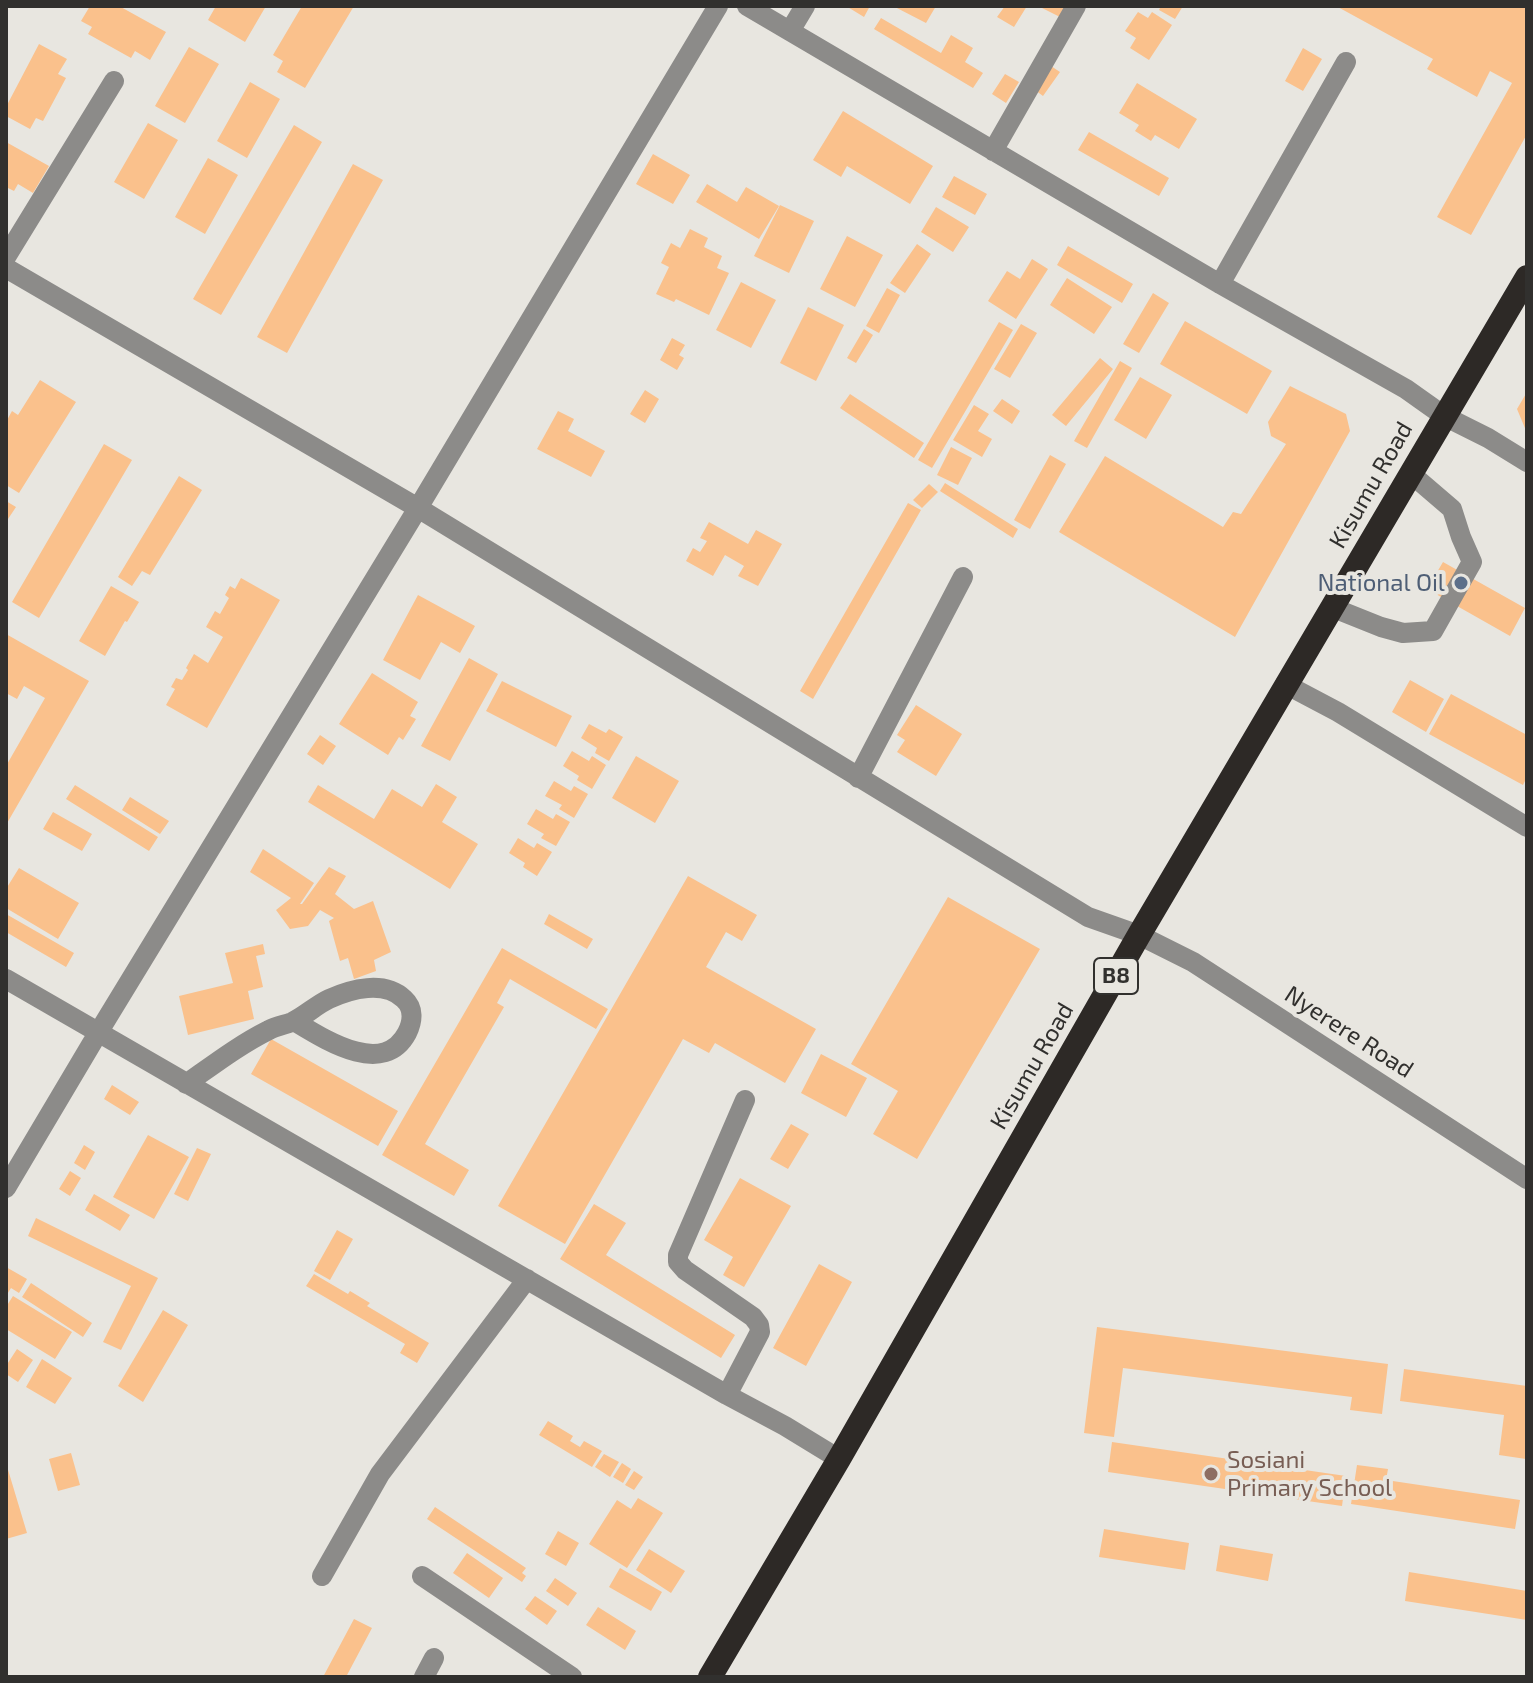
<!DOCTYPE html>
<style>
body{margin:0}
#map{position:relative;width:1533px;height:1683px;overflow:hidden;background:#e8e6e0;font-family:"Exo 2",sans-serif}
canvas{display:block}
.frame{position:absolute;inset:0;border:8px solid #31302e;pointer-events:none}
</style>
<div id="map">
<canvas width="1533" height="1683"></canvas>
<div class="frame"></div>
</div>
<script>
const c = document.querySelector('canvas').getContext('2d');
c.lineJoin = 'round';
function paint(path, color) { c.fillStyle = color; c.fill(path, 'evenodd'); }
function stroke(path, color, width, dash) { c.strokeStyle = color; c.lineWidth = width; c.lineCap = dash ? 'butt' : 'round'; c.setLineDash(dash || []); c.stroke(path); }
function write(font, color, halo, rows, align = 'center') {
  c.font = font + ' "Exo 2",sans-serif'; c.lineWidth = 8; c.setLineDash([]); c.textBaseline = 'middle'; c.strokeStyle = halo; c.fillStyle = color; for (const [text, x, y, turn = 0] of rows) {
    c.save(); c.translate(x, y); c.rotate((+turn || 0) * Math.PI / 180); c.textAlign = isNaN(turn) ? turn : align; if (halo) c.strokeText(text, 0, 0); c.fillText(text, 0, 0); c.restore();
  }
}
paint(new Path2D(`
 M90,6H119L166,32L150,60L135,51L131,58L88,34L92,27L81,21Z
 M216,6H266L245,42L208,20Z
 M302,6H354L305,88L277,72L283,61L273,55Z
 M846,6H870L864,17Z
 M893,6H936L926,23Z
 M1005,6H1027L1014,27L997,17Z
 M1038,6H1062L1065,8L1060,17Z
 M1161,6H1183L1175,19L1159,10Z
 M1336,6H1527V134L1471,235L1437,217L1512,83L1490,71L1477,97L1427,69L1433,59Z
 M1138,12L1148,18L1152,12L1172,25L1149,60L1130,48L1136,38L1125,31Z
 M881,18L941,53L951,35L973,48L965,62L983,73L973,88L874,29Z
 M39,44L67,59L58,74L66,78L43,121L36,118L30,129L6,116V107Z
 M189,47L219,64L185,123L155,106Z
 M1303,48L1322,59L1303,91L1285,81Z
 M1051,66L1060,72L1043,96L1035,90Z
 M1005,74L1019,82L1006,103L992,94Z
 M250,82L280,99L247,158L217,141Z
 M1137,83L1197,119L1179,149L1155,135L1151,141L1135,131L1139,125L1119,113Z
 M843,111L933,166L910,204L847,166L841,177L813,160Z
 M148,123L178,140L144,199L114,182Z
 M294,125L322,142L221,315L193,299Z
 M1089,132L1169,178L1159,196L1078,150Z
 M6,142L49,166L33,193L18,184L14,191L6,187Z
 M653,154L690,175L673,204L636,184Z
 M208,158L238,175L205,234L175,217Z
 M353,164L383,180L287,353L257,337Z
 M954,176L987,194L975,215L942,197Z
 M707,184L737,202L746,187L779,206L759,239L696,202Z
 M780,205L814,221L789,273L754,256Z
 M936,207L969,227L953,252L921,232Z
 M690,229L708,238L704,247L722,256L717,268L729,273L709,315L676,299L674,302L656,294L669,267L661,263L671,243L680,248Z
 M847,236L883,255L855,307L820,289Z
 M917,244L931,254L905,293L890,283Z
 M1068,246L1133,284L1122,303L1057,265Z
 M1032,259L1048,269L1016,319L988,301L1007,271L1020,279Z
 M1067,278L1112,307L1094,334L1050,305Z
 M741,282L776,300L751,348L716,330Z
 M887,288L900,295L879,333L866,326Z
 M1153,293L1169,303L1139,353L1123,344Z
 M808,307L844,325L816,381L780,363Z
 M1185,321L1272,371L1247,414L1160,364Z
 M999,322L1013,330L932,468L918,460Z
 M1021,324L1037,333L1010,378L994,369Z
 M864,329L873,335L856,363L847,358Z
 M672,338L685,345L679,355L684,358L677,370L660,360Z
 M1100,358L1113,369L1066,426L1052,415Z
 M1120,361L1132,368L1087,448L1074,441Z
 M1140,377L1172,395L1146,439L1114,420Z
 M40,380L76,402L19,493L6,485V422L12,411L18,415Z
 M1290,386L1346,414L1350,431L1235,637L1059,532L1105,456L1223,527L1233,512L1241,514L1286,444L1271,436L1268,422Z
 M645,390L659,399L645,423L630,414Z
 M1527,392V433L1517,409Z
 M850,394L924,443L914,458L840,408Z
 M1002,399L1020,411L1012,424L993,411Z
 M974,405L989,414L978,431L992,439L982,457L953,440Z
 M558,411L574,419L568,431L605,451L591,477L537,449Z
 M104,444L132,460L39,618L12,602Z
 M951,447L972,458L958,485L937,475Z
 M1050,455L1066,464L1030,529L1014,520Z
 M179,476L202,490L150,575L142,571L132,586L118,577Z
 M945,483L1018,529L1013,538L940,491Z
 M929,484L938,492L922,508L913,500Z
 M6,501L16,507L6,522Z
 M908,503L921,510L813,699L800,691Z
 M709,522L748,544L756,530L782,544L758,586L738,576L744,566L725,555L713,576L686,561L693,548L700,552L707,541L700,538Z
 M1443,562L1525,608L1510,636L1427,589Z
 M241,578L280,600L207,728L166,705L175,689L171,687L176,678L182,680L188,670L186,668L194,654L208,663L223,637L206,627L215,611L220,614L229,598L225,595L230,586L235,589Z
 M111,586L139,602L127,622L125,621L105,656L79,641Z
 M418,595L475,626L460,653L441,642L420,680L383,660Z
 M6,634L89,681L6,825V766L45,698L24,686L17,699L6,693Z
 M469,658L498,674L450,761L421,746Z
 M372,673L418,702L410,716L416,719L403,740L399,737L388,755L339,724Z
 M1410,680L1444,699L1426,732L1392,712Z
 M502,681L572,716L556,747L486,711Z
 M1451,694L1527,735V777L1523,785L1429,734Z
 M916,705L962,734L936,776L897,752L905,740L897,735Z
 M589,724L606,733L609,729L623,737L609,761L595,753L597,748L581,738Z
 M320,735L336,746L323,765L307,754Z
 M572,751L589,761L592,756L606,765L592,789L577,780L579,776L563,766Z
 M636,756L679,781L655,823L612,798Z
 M554,781L571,791L574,786L588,794L574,818L559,809L562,805L545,796Z
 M436,784L457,797L442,822L478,844L450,889L308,802L318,785L374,819L392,789L422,807Z
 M75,785L158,837L149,851L66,799Z
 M130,797L169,821L160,834L122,810Z
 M536,809L553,819L556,814L570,822L556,846L541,838L544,834L527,824Z
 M53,812L92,834L82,851L43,829Z
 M518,838L534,848L537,843L552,852L537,876L523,867L525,863L509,853Z
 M263,849L314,883L300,904H302L329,867L346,876L335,894L354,909L373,901L391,952L374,960L376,971L354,979L348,958L340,961L329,921L334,918L320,910L308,926L290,929L276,910L291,898L250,872Z
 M19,868L79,903L58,939L6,908V889Z
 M688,876L757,915L742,941L726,932L706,967L816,1029L785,1083L715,1043L709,1053L683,1039L565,1244L498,1206Z
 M948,897L1040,949L917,1159L873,1134L898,1091L851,1064Z
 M6,914L74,953L66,967L6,932Z
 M549,914L593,939L587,949L544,924Z
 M263,944L265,954L256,956L263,987L248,991L254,1019L188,1035L179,996L233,983L225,953Z
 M502,948L608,1009L596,1029L510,979L497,1003L504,1007L425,1144L469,1170L454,1196L382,1155Z
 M271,1039L398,1111L378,1146L251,1074Z
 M821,1054L867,1078L846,1117L801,1093Z
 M112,1085L139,1102L130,1115L104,1099Z
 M791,1124L809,1134L788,1169L770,1159Z
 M148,1135L189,1157L154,1219L113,1197Z
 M84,1145L95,1152L85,1170L74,1163Z
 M197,1148L211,1154L188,1201L174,1194Z
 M70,1171L81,1178L70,1196L59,1189Z
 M740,1178L791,1206L744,1287L723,1275L733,1257L704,1240Z
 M94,1194L130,1215L120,1231L85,1210Z
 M594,1204L626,1223L606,1255L735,1335L721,1358L560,1259Z
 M36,1218L158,1278L121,1350L103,1342L131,1286L28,1236Z
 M337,1230L353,1239L330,1280L314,1271Z
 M819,1264L852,1282L806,1366L773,1348Z
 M6,1267L27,1279L19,1293L11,1288L6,1296Z
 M314,1274L348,1294L350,1291L370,1303L367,1306L429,1343L417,1363L400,1353L405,1344L306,1286Z
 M31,1283L92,1323L83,1337L22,1297Z
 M13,1296L72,1332L55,1359L6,1329V1307Z
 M163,1310L188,1325L143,1402L118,1386Z
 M1097,1327L1388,1364L1382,1414L1350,1410L1352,1397L1123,1368L1114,1437L1084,1433Z
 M17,1349L33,1360L18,1382L6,1374V1366Z
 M42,1359L72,1378L55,1404L26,1387Z
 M1404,1369L1527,1386L1526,1459L1499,1455L1504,1415L1400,1401Z
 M548,1421L573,1436L570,1441L580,1447L584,1441L602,1451L592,1467L539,1435Z
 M1112,1442L1346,1476L1342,1506L1108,1472Z
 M71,1453L80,1485L58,1491L49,1459Z
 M604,1454L619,1462L610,1477L595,1467Z
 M6,1463L27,1533L6,1539Z
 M622,1463L631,1469L623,1483L613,1477Z
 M1357,1465L1388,1469L1386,1480L1520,1500L1515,1529L1351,1504Z
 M634,1471L643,1477L634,1490L625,1485Z
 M638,1498L663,1513L627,1568L589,1544L617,1500L631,1509Z
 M435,1507L526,1568L522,1573L526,1576L522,1582L427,1519Z
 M1104,1529L1189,1543L1185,1570L1099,1557Z
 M558,1531L579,1543L566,1566L545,1554Z
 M1220,1545L1273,1554L1268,1581L1216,1571Z
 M649,1549L685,1571L671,1593L636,1570Z
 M467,1553L503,1578L489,1598L453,1573Z
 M620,1568L662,1592L651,1611L609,1587Z
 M1409,1572L1527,1591V1620L1405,1601Z
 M555,1578L577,1593L568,1606L546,1591Z
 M535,1596L557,1611L547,1625L525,1609Z
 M598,1607L636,1631L625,1650L586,1625Z
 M354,1619L372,1628L346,1677H323Z`), '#fac18c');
stroke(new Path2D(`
 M747,6L1220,284L1406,389L1444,416L1488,438L1527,462
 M790,31L805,6
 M993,151L1076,6
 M6,257L114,81
 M6,268L418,508L1088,917L1139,935L1193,962L1527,1179
 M1220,284L1346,62
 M1331,607L1381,627L1403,633L1433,631L1472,562L1461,537L1452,509L1410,473
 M1285,684L1338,712L1527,827
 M858,778L963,577
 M6,979L727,1395L785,1426L839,1459
 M186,1084C213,1065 239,1045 269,1030C276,1026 284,1025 292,1022C305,1016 316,1005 329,999C351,989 384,980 404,999C414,1008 413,1021 407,1033C383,1078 324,1039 294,1021
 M6,1188L98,1033L418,508L718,6
 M727,1395L760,1332L759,1325L753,1317L685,1270L678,1262V1255L745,1100
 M322,1576L380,1474L527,1279
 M422,1576L572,1677
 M424,1677L434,1658`), '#8c8b89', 20);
stroke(new Path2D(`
 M710,1677L839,1459L1139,935L1527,277`), '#2d2926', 24);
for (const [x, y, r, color] of [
 [1461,583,8,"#5c6f8a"],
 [1211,1474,8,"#8d6e63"]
]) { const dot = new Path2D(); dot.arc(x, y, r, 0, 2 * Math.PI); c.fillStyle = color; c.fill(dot); stroke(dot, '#e8e6e0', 3); }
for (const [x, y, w] of [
 [1116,976,44]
]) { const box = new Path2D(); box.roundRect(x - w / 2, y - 18, w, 36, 6); c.fillStyle = '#e8e6e0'; c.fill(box); stroke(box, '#31302e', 2); }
write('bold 22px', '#31302e', null, [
 ["B8",1116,976]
]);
write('24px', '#31302e', '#e8e6e0', [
 ["Kisumu Road",1371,485,-60],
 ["Nyerere Road",1349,1032,33],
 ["Kisumu Road",1032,1066,-60]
]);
write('24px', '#4e5e75', '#e8e6e0', [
 ["National Oil",1445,583]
], 'right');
write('24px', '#785e54', '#e8e6e0', [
 ["Sosiani",1227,1460],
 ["Primary School",1227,1488]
], 'left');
</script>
